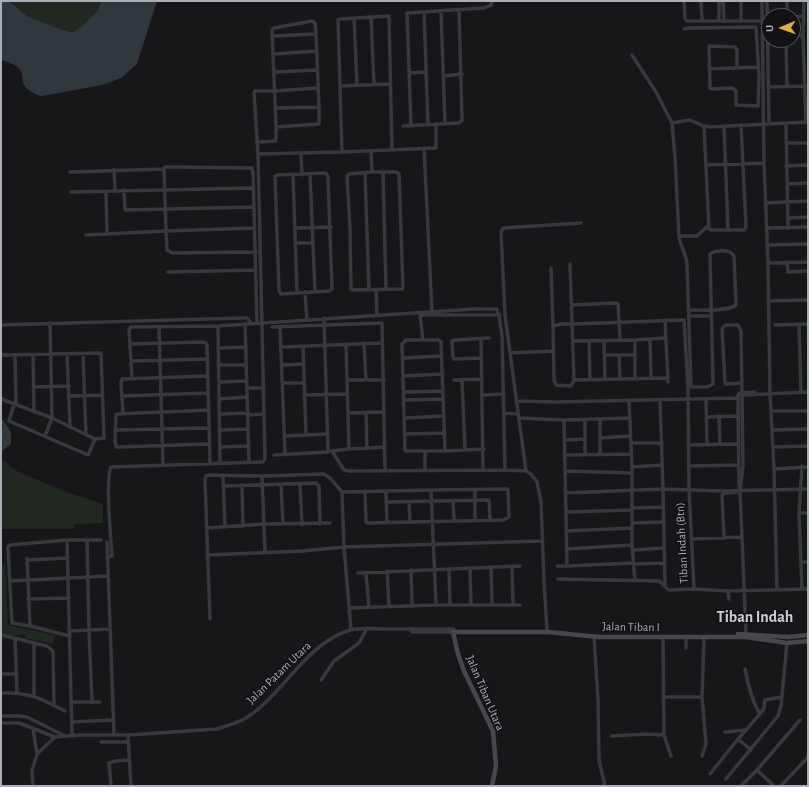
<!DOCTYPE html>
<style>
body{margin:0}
#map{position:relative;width:809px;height:787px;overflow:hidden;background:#171719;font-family:"Alegreya Sans",sans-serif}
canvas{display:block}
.frame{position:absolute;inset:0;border:2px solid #aaaeb7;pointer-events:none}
.north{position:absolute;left:761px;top:8px;width:40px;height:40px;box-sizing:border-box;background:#121214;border:1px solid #4f5055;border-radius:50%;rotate:268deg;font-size:11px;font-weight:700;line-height:16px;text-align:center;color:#aaaeb7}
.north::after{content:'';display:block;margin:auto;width:14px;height:18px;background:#e0af47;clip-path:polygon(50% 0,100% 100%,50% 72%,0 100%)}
</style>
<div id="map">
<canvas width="809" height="787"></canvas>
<div class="frame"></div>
<div class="north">U</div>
</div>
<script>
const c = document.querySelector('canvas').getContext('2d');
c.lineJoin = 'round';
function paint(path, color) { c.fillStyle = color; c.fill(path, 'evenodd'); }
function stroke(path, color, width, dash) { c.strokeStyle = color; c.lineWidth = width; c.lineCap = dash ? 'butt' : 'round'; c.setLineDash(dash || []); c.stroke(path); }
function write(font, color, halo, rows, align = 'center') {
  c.font = font + ' "Alegreya Sans",sans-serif'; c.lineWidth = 3; c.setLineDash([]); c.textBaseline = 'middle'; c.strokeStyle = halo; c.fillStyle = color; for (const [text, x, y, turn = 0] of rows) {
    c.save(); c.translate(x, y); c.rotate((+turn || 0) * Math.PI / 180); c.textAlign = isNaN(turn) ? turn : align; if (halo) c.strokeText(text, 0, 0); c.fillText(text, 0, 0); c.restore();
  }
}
paint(new Path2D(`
 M9,1H102C97,12 86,29 72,31C65,33 33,20 26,15C20,11 14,6 9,1Z
 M1,458L15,470L66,492L103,504V523L76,524L73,529H1Z
 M1,564H5L8,625L55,635L53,644L25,638V635L22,634L14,637L1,633Z`), '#212822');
paint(new Path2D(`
 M1,1H9L27,16L62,30L72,32L82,27L97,11L102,1H157L137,64L121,78L102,85L42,96C36,95 24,89 23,82C22,79 23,76 22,73C18,65 9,62 1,60Z
 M1,420H3L11,432V444L1,452Z`), '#30373d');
stroke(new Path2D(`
 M684,1L685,19L687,21H761
 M701,1L702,20
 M719,1V21
 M723,1L724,21
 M762,1L764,163L768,263L770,393L774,469L777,590
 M767,1L769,124
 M787,1V16
 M804,1L803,36L806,123
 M441,11L445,124
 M424,12L428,125
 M371,17L374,84
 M793,17L804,16
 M354,18L357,85
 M312,21L315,23L316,34L319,107V124L276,127L272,30L274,28Z
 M741,21V1
 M684,29L689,28L756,27L759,76L758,106L736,105V91L732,88L713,89L710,88L709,46L735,47L737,50V68
 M273,36L316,34
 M793,36H803
 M786,40L787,86
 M274,54L317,51
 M632,55L656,92L672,123
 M710,69L758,67
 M275,72L317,70
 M409,73L426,72
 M444,76L462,74
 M340,86L390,84
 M769,87L806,86
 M275,108L319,107
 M786,123L788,228
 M411,125L407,13L484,8L491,5L492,1
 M403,126L459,123L462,120L459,10
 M704,126L709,229L711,230H744L746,227L741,125
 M724,126L728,230
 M257,142L276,141V127
 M786,143H808
 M424,148L432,312
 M371,151L372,172
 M342,152L338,20L340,19L389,16L392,150
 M301,153L302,175
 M258,154L342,152L436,148V124
 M706,165L764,163
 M786,166L808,165
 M114,170L115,190
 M70,172L164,169
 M372,172H397L399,174L403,288L402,289L353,290L351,289L350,229L347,176L349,174Z
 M326,173L328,177L332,289L329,291L281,294L279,291L275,176L277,175Z
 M365,173L369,290
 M383,173L386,290
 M310,174L315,292
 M293,175L297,292
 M787,184L808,183
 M124,190L125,210L254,207
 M106,191L107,234
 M71,192L253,188
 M766,203L808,201
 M788,218L808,217
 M255,228L166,231L164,169L165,167H172L252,168L253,173L257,323
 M295,228L331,227
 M767,228L808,227
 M86,235L166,231L167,250L172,253L256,252
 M679,237L682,236H697L708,226
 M295,243H312
 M768,245L808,244
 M787,262L788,272L808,271
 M768,263L808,262
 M570,264L574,380L571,386L556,385L554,380L553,326L562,324H573L684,320L688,388L689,489L694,589
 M551,268L553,326
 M168,272L256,270
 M376,290L377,315
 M305,292L307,320
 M768,301L808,300
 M572,305L616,303L618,304L620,340
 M689,310C700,310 727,312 736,305L734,256C730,249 718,250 711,253L710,255L713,382V384L707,387H689
 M499,315L502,336L505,470
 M689,316H711
 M665,320L668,382
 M245,324L249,462
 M799,324L801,392
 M1,325L241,318H247L251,323
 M775,325L808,324
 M218,326L220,463
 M159,327L163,465
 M272,327L382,323L385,471
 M280,327L285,454
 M481,339L483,470
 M650,339L651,378
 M406,340H439L441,342L445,451H405L402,344Z
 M423,340L420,315H500
 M635,340V379
 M573,341L635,340L666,338
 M589,341L590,379
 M604,341L605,379
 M364,343L366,380
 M130,344L203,342L207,344L210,463
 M346,345L349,449
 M303,346L306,435
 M282,347L382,343
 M218,348L246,347
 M510,353L553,351
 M67,354L70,427
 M83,354L86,435
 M1,355L101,353L104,438L95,439L52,418L1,399
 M15,355L16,405
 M33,355L34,412
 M604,355H635
 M619,355L620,379
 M403,358L442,356
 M481,358L454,359L453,357L452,341L455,340L489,338
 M131,361L207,359
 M218,365H246
 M282,365L304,364
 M403,376L443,374
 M132,378L129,330L131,327L218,326L474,309H497L498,314
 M347,380H384
 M454,380L482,379
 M462,380L465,450
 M574,380L668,378
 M219,382L247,381
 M283,383H304
 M34,387L69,386
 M691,387L687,264C686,254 681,247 679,237L675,157L672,123L690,120L704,126L709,127L808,122
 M247,388H264
 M404,392L443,391
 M742,392L741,331L738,325H727L724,326L722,329L725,383L726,384L742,383
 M304,395L347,394
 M482,395L504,394
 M69,396L102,395
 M122,396L208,393
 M219,399L247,397
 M706,399L707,444
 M404,400L443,399
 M660,400L663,489L665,585
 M516,401L554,402L738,398
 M629,401L632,467V545L635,581
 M14,404L9,421L88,455L95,439
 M209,410L116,414L115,441L116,447H119L209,444
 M771,411H808
 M123,413L121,383L122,379L208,376
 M348,413L384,412
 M366,413L367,449
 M504,413L518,414
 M220,414L248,413
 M248,415L264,414
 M719,416L720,444
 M707,417L738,416
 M405,418L444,416
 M519,418L564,420L630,418
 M600,419V455
 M564,420L567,566L633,563
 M115,430L209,428
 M220,430L248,429
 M772,430L808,429
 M405,434L445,433
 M45,436L52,418L50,323
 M284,436L327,434
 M600,438L630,436
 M565,440L585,439
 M631,443H662
 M688,445L739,444
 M220,447L249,446
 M773,447L808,446
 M331,451L349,449L385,447
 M332,451L344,470L349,471L505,470L526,471
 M445,451L484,449
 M425,452V470
 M274,455L328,452L324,318
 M566,455L631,454
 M585,455V420
 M689,466L738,465
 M632,467L662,465
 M774,469L808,467
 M566,471L632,473
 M223,476L225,527
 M262,476L265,552
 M300,483L302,525
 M281,484L283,524
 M242,485L243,526
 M223,486L316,483L319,486L320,524
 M739,486L738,395L740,393L755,392
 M475,489V520
 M365,491L366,521L367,523L503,520L509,517L508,489L431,490
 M386,491L387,523
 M342,492L431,490L436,605
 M566,493L663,489L721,491L808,489
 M453,501L454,521
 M386,502L489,500L490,520
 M409,502L410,522
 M632,508L663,507
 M566,512L632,510
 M799,513H808
 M632,523L664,522
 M207,528L264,524L330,523
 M567,531L632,528
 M724,538L722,495L726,493L741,492
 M692,539L742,537
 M67,540L72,736
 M87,540L89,630L92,702
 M107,542L114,734
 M567,549L632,545
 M633,550L664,548
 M207,555L303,551L344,547L542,541
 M107,557L112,556C111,541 105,477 111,467L261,462H263L265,459L258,154L254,93L255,91H275L318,88
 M27,558L30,626L12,623L8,547L10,545L67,540H101
 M27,560L68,558
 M801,562H808
 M633,564L664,563
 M512,566L513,605
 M557,566H567
 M491,567L492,605
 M470,568L471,605
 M449,569L450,605
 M411,570L412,606
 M387,571L389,606
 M358,573L520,566
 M366,573L369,607
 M558,579L658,581C664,582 664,588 669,590L694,589L728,591L808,589
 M10,581L108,576
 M802,589L799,513L802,466
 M728,591L729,599
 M28,599L69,598
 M349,608L436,605H520
 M210,619L205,480L206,476L209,475L262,476L324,474L330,478L342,492L344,547L351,630
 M30,626L70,636
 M410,630L413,632H453
 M547,630L544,582L541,502L537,482L531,474L526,471L505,315L501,232L503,228L581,223
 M70,631L109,629
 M746,634L740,490L743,466L742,396L744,395L808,392
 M1,635L47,646L53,651L54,705
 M594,636L598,700L599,760L605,786
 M663,637L664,735L671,756
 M15,639L17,692
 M686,648V637
 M745,669C748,683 752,702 760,714
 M1,674H16
 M321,680L334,661L359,643L367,628
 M1,693C30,692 40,698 65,711
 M34,695V643
 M663,697H702
 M71,702H100
 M1,716H20L27,717L65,736
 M72,722L113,720
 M1,723H19L55,737
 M33,728L37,754
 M725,732L746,730
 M128,735L131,786
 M612,736L646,734L664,735
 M101,742H128
 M751,750L738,739L760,714L764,708L765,700L782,697
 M702,756L706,744L702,697L704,637
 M757,770L774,786
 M710,774L738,739
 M726,779L778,716L781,706L787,643
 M33,786L32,771L37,754L55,737L79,735H128L217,729C227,726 237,723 246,718C284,694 305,644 350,630C362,627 375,629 387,629C409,629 432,629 454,629
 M111,786L109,763L116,761L129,760
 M741,786L757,770L800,720
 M781,786L808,757`), '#38393d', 3.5);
stroke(new Path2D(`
 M738,634L788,637L808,635
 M492,786L496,766L493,731L464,671L458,654L453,632H548L599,637H746L787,643L808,641`), '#46484d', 4.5);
write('12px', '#aaaeb7', '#121214', [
 ["Tiban Indah (Btn)",682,543,-93],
 ["Jalan Tiban I",631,627,1],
 ["Jalan Patam Utara",279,673,-44],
 ["Jalan Tiban Utara",485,693,67]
]);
write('bold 16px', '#cbcdd4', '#121214', [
 ["Tiban Indah",755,617]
]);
</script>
